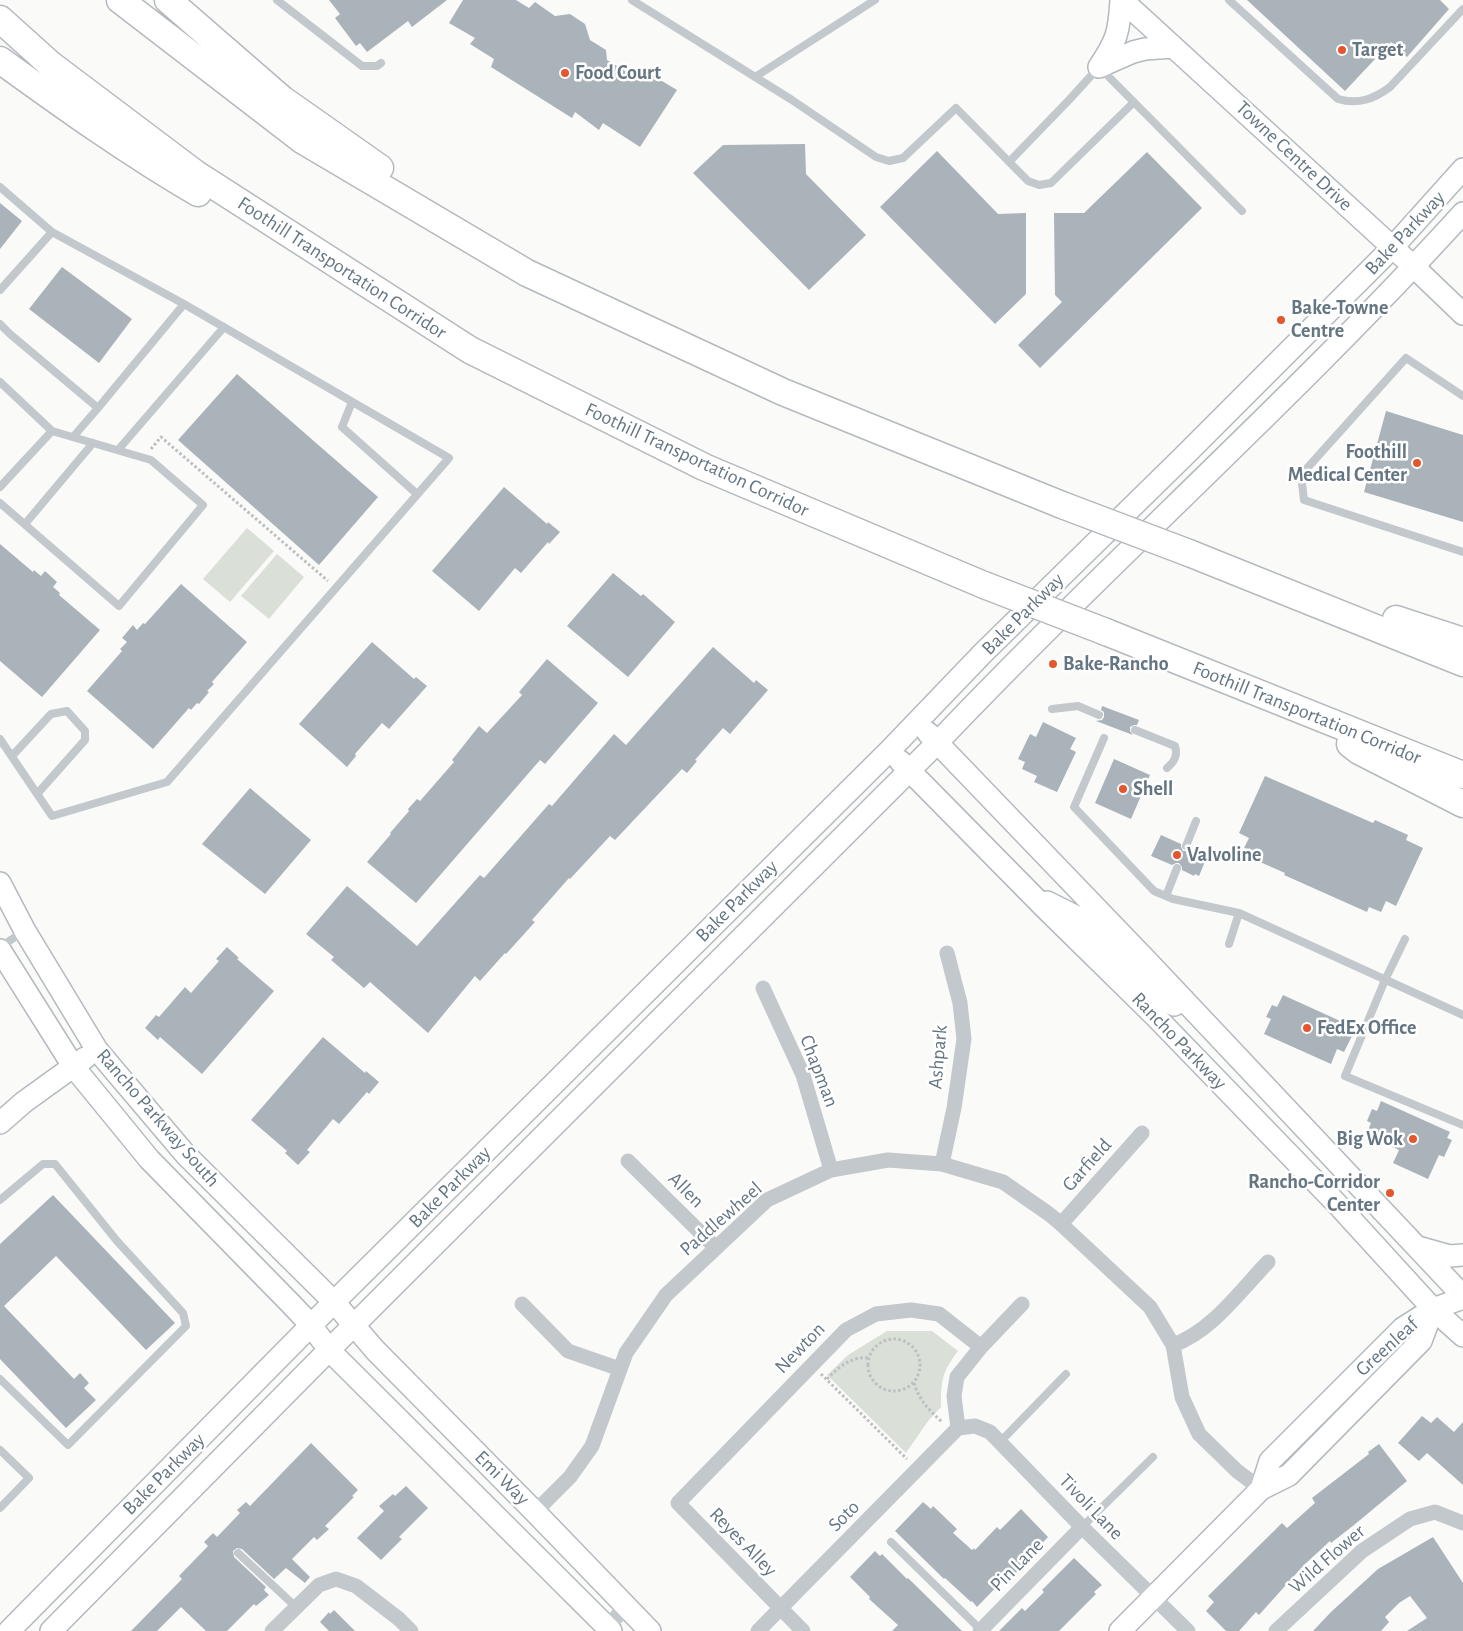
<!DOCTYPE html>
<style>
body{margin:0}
canvas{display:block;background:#fafaf8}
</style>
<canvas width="1463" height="1631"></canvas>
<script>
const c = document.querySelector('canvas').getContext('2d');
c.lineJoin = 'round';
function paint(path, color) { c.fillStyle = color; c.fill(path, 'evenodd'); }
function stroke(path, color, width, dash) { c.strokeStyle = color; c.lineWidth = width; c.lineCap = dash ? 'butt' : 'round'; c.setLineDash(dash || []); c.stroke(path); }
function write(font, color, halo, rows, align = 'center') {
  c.font = font + ' "Alegreya Sans",sans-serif'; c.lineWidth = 5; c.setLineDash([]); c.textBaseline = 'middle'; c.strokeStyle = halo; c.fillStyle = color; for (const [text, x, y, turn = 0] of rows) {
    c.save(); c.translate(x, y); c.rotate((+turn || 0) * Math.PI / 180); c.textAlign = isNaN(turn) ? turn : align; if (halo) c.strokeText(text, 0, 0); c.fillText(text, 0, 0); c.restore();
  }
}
paint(new Path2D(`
 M247,528L274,551L230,602L203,579Z
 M277,554L304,577L269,619L241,596Z
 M887,1331H932L958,1351C942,1372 941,1380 941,1407L928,1421L906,1453L827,1375L848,1355Z`), '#dadfd7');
paint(new Path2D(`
 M329,0H447L412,27L408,21L367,52L360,43L356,46L335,18L340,14Z
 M463,0H516L529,8L535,2L555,16L570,14L585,24L590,40L606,50L607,60L630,74L647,72L677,90L640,147L603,123L599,130L575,112L572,118L491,67L494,59L470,44L475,38L449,23Z
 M1247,0H1440L1449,9L1407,57L1391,42L1345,91Z
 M805,144L806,174L866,235L809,290L693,173L723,145Z
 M937,151L998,214L1026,213V294L995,324L880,207Z
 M1147,152L1202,208L1040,368L1018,345L1062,302L1055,295L1054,213H1084Z
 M0,203L22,221L0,249Z
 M62,267L132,319L99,363L29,309Z
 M237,374L378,497L319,565L178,440Z
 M1386,411L1463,435V522L1364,492Z
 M504,487L547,524L548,522L560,532L549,544L548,542L521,573L515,568L479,611L432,571Z
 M0,544L33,572L34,570L41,576L45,571L57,582L53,587L60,593L59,595L100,630L42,697L0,661Z
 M613,573L641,596L643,594L675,622L628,677L567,626Z
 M181,584L247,642L212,682L214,684L207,691L209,692L199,704L197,703L191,710L189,708L153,749L87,691L122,651L120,649L127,642L122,638L133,625L137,630L143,623L145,624Z
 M372,642L414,679L416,677L427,686L389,729L382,723L355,754L356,756L347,767L299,724Z
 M713,647L754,683L756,680L768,690L730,734L723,728L695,760L697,761L687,773L682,769L615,840L610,836L570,879L569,878L532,920L535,922L506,954L505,953L480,981L475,976L428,1033L370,982L364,988L331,960L334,957L306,934L347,886L417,946L480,875L484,878L549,804L552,806L614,734L626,745Z
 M547,659L598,703L545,764L540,760L416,903L367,862L391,834L390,833L409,811L408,809L417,799L420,801L454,762L452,760L479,726L487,733L522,695L519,692Z
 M1102,706L1139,720L1137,725H1134L1130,727V731L1133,735L1096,721L1102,720L1104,717V712L1101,710Z
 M1043,722L1076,738L1070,749L1076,752L1057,792L1034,782L1037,776L1022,769L1025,762L1018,759L1030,734L1036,737Z
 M1114,759L1150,775L1131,819L1095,803Z
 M1265,776L1373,823L1375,820L1408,835L1406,840L1423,848L1396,906L1386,901L1381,912L1369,907L1367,912L1284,875L1285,873L1251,858L1254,852L1244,848L1249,838L1239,833Z
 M250,788L311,840L265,894L202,844Z
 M1161,835L1181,844V847L1183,851H1187L1191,849L1203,854L1202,857L1206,859L1199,876L1195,874L1194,876L1182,870V867L1179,863H1176L1172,865L1151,856Z
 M227,947L239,958L237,959L274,991L202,1074L160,1037L158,1040L145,1028L156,1015L159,1017L185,987L191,993L219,961L216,959Z
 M1283,995L1349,1025L1347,1031L1353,1034L1344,1052L1337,1049L1331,1064L1264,1034L1271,1019L1266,1017L1272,1005L1277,1007Z
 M323,1037L365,1073L366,1071L379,1082L369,1094L367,1092L339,1124L333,1119L307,1150L310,1152L298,1165L285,1153L287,1151L251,1120Z
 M1381,1101L1450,1132L1447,1138L1452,1140L1444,1157L1439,1155L1428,1179L1393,1163L1399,1150L1366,1135L1371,1123L1367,1121L1372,1109L1377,1111Z
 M53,1195L175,1323L146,1350L56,1256L4,1306L74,1379L80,1373L89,1383L84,1388L96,1400L66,1428L0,1359V1244Z
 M1422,1416L1431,1423L1437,1417L1454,1432L1463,1422V1485L1427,1453L1419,1461L1398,1443Z
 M311,1443L358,1490L352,1496L354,1497L325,1526L329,1529L317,1540L314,1537L292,1559L310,1577L305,1583L286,1568L274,1579L242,1549L237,1548L233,1551L234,1557L266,1587L264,1590L269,1595L256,1606L254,1604L227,1631H206L181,1607L157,1631H131L182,1579L179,1576L208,1546L204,1542L213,1533L217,1537L240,1513L237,1510L246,1502L250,1506Z
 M1379,1444L1407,1481L1354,1525L1331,1543L1330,1541L1303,1566L1259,1615L1256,1612L1239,1631H1226L1206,1611L1214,1602L1208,1596L1282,1523L1287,1528L1315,1503L1312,1498L1369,1454L1368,1452Z
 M406,1486L428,1508L399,1537L402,1539L381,1560L357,1538L384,1511L379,1506L393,1494L395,1496Z
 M923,1502L931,1509L933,1506L957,1529L953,1533L972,1550L974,1548L975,1550L997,1527L1000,1530L1021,1509L1048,1537L1028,1558L1029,1559L1018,1571L1012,1575L1010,1573L977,1607L972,1601L971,1602L945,1578L944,1579L895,1531Z
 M1433,1537L1463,1583V1631H1407L1427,1618L1410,1596L1399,1603L1385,1617L1389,1622L1381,1631H1313L1331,1612L1378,1569Z
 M875,1551L880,1556L882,1554L907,1579L908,1578L962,1631H892L898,1625L869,1599L870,1597L850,1577Z
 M1074,1558L1102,1585L1094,1592L1096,1594L1059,1631H999L1022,1608L1025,1611L1044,1592L1042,1590Z
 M334,1610L355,1631H329L320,1622L329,1612L330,1614Z`), '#aab3b9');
const secondary = new Path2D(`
 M1122,0L1414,267L1463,314
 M1099,67L1133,52L1145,49L1173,47
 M1099,67C1117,40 1119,33 1121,0
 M928,733L1149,963L1463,1296
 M900,761L1044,907L1155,1016L1338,1205L1433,1309L1463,1336
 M0,883L25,931L97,1050L186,1155L334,1302L375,1350L535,1512L650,1631
 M1047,902L1083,920L1158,995L1174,1005L1184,1000
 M0,950L73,1066L149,1159L292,1305L311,1325L329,1350L611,1631
 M0,1123L24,1102L85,1058
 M1418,1247L1450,1256L1463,1255
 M1261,1489L1270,1461L1403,1328L1433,1309L1463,1298
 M9,1631L334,1302L889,751L983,653L1184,456L1393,247L1463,169
 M51,1631L329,1350L938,742C1109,562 1296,397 1463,213
 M1120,1631L1261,1489L1289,1475L1421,1341L1433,1309`);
const highway = new Path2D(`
 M120,0L302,140L527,273L783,392L1062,505
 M168,0L282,99L380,168
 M0,19L50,64L196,174L470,350L704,467L984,585
 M0,60C65,107 129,153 198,193
 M1189,553L1463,663
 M1396,619L1463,641
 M1106,632L1463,775
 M1350,744L1359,751L1463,804`);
stroke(secondary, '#b3babf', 24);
stroke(highway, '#b4b9bd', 29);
stroke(new Path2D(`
 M151,449L161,437L328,581
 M868 1365a26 26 0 1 1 52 0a26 26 0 1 1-52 0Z
 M821,1374L907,1459
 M827,1379C839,1367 851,1356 869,1358
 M914,1383C919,1400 929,1410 942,1422`), '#bbbfc2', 3, [2.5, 2.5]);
stroke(new Path2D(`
 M277,0L362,66H377L381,63
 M632,0L792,100L876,157L889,161L903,158L956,108L1028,181L1039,185L1051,183L1134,102
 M1229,0L1338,99C1358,105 1374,99 1390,87L1463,9
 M755,77L875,0
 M1009,162L1069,100L1099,67L1242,211
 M0,187L52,232L184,304L449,458L167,782L52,816L0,739
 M0,290L52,232
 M0,324L10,334L98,408L184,304
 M0,382L52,431L151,460L203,505L119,606L0,503
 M1463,396L1406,358L1301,475L1304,500L1463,552
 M352,402L342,427L417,494
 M73,437L98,408
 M118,450L224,327
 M0,487L52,431
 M25,524L93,443
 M1052,709L1078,706L1099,715
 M1135,730L1175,746C1178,756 1174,762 1167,768
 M1104,738L1074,807L1154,891L1173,899L1239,913
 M12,756L51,714L67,711L85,731V740L37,794
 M1186,846L1196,821
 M1166,896L1177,868
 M1405,939L1385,980L1345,1076L1463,1125
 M1229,944L1239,913L1463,1015
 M0,947L23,932
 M0,1200L43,1164H55L117,1241L183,1313L186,1326L68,1445L0,1379
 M1000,1442L1066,1374
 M0,1450L29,1478L0,1508
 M1082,1527L1153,1457
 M891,1542L981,1630
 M238,1553L296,1607`), '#c3c8cc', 8);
stroke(new Path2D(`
 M763,988L803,1075L831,1170
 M628,1161L716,1248
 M942,1164L954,1108L964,1039L960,1003L947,953
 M1061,1224L1142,1133
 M522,1304L568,1351L620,1369
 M1173,1345C1212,1331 1240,1291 1268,1262
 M958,1428L975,1426L990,1432L1082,1527L1188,1631
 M958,1428L954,1396L957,1377L981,1347L1022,1304
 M535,1512L570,1477L592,1446L626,1353L666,1295L767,1200L831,1170L888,1160L942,1164L1003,1182L1049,1214L1061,1224L1150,1307L1173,1345L1182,1397L1199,1434L1237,1471L1261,1489
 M272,1631L319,1585L336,1579L356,1586L399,1619L411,1631
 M603,1631L626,1607
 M758,1631L958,1428
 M803,1631L678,1503L846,1330L876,1314L911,1310L939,1314L981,1347
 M980,1631L1082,1527
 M1276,1631L1362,1551L1410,1519L1435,1512L1463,1523`), '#c3c8cc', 15);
stroke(secondary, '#fff', 21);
stroke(highway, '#fff', 26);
const highwayBridge = new Path2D(`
 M1062,505L1189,553
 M984,585L1106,632`);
stroke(highwayBridge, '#b4b9bd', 29, []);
stroke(highwayBridge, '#fff', 26);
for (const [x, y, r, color] of [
 [1342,50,5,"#e4572e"],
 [565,73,5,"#e4572e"],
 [1281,320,5,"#e4572e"],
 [1417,463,5,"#e4572e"],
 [1053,664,5,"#e4572e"],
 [1123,789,5,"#e4572e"],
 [1177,855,5,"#e4572e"],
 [1307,1028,5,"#e4572e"],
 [1413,1139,5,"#e4572e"],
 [1390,1193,5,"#e4572e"]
]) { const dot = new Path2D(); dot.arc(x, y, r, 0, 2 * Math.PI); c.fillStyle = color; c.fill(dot); stroke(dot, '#fff', 2); }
write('bold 20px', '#657683', '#fff', [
 ["Target",1352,50],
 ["Food Court",575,73],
 ["Bake-Towne",1291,308],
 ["Centre",1291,331],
 ["Foothill",1407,452,"right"],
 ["Medical Center",1407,475,"right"],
 ["Bake-Rancho",1063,664],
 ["Shell",1133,789],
 ["Valvoline",1187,855],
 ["FedEx Office",1317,1028],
 ["Big Wok",1403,1139,"right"],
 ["Rancho-Corridor",1380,1182,"right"],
 ["Center",1380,1205,"right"]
], 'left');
write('20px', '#657683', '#fff', [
 ["Towne Centre Drive",1294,156,43],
 ["Bake Parkway",1405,233,-47],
 ["Foothill Transportation Corridor",342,268,33],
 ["Foothill Transportation Corridor",697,460,25],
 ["Bake Parkway",1023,614,-45],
 ["Foothill Transportation Corridor",1307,713,22],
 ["Bake Parkway",737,901,-45],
 ["Rancho Parkway",1179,1041,46],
 ["Ashpark",938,1057,-85],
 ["Chapman",819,1071,69],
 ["Rancho Parkway South",158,1118,49],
 ["Garfield",1087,1165,-48],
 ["Bake Parkway",450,1187,-45],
 ["Allen",686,1190,45],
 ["Paddlewheel",721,1219,-41],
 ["Greenleaf",1387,1347,-42],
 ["Newton",800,1348,-46],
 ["Bake Parkway",164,1474,-45],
 ["Emi Way",502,1478,45],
 ["Tivoli Lane",1091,1507,46],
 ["Soto",844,1516,-45],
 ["Reyes Alley",743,1542,46],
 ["Wild Flower",1327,1559,-41],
 ["Pin Lane",1017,1565,-45]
]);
</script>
